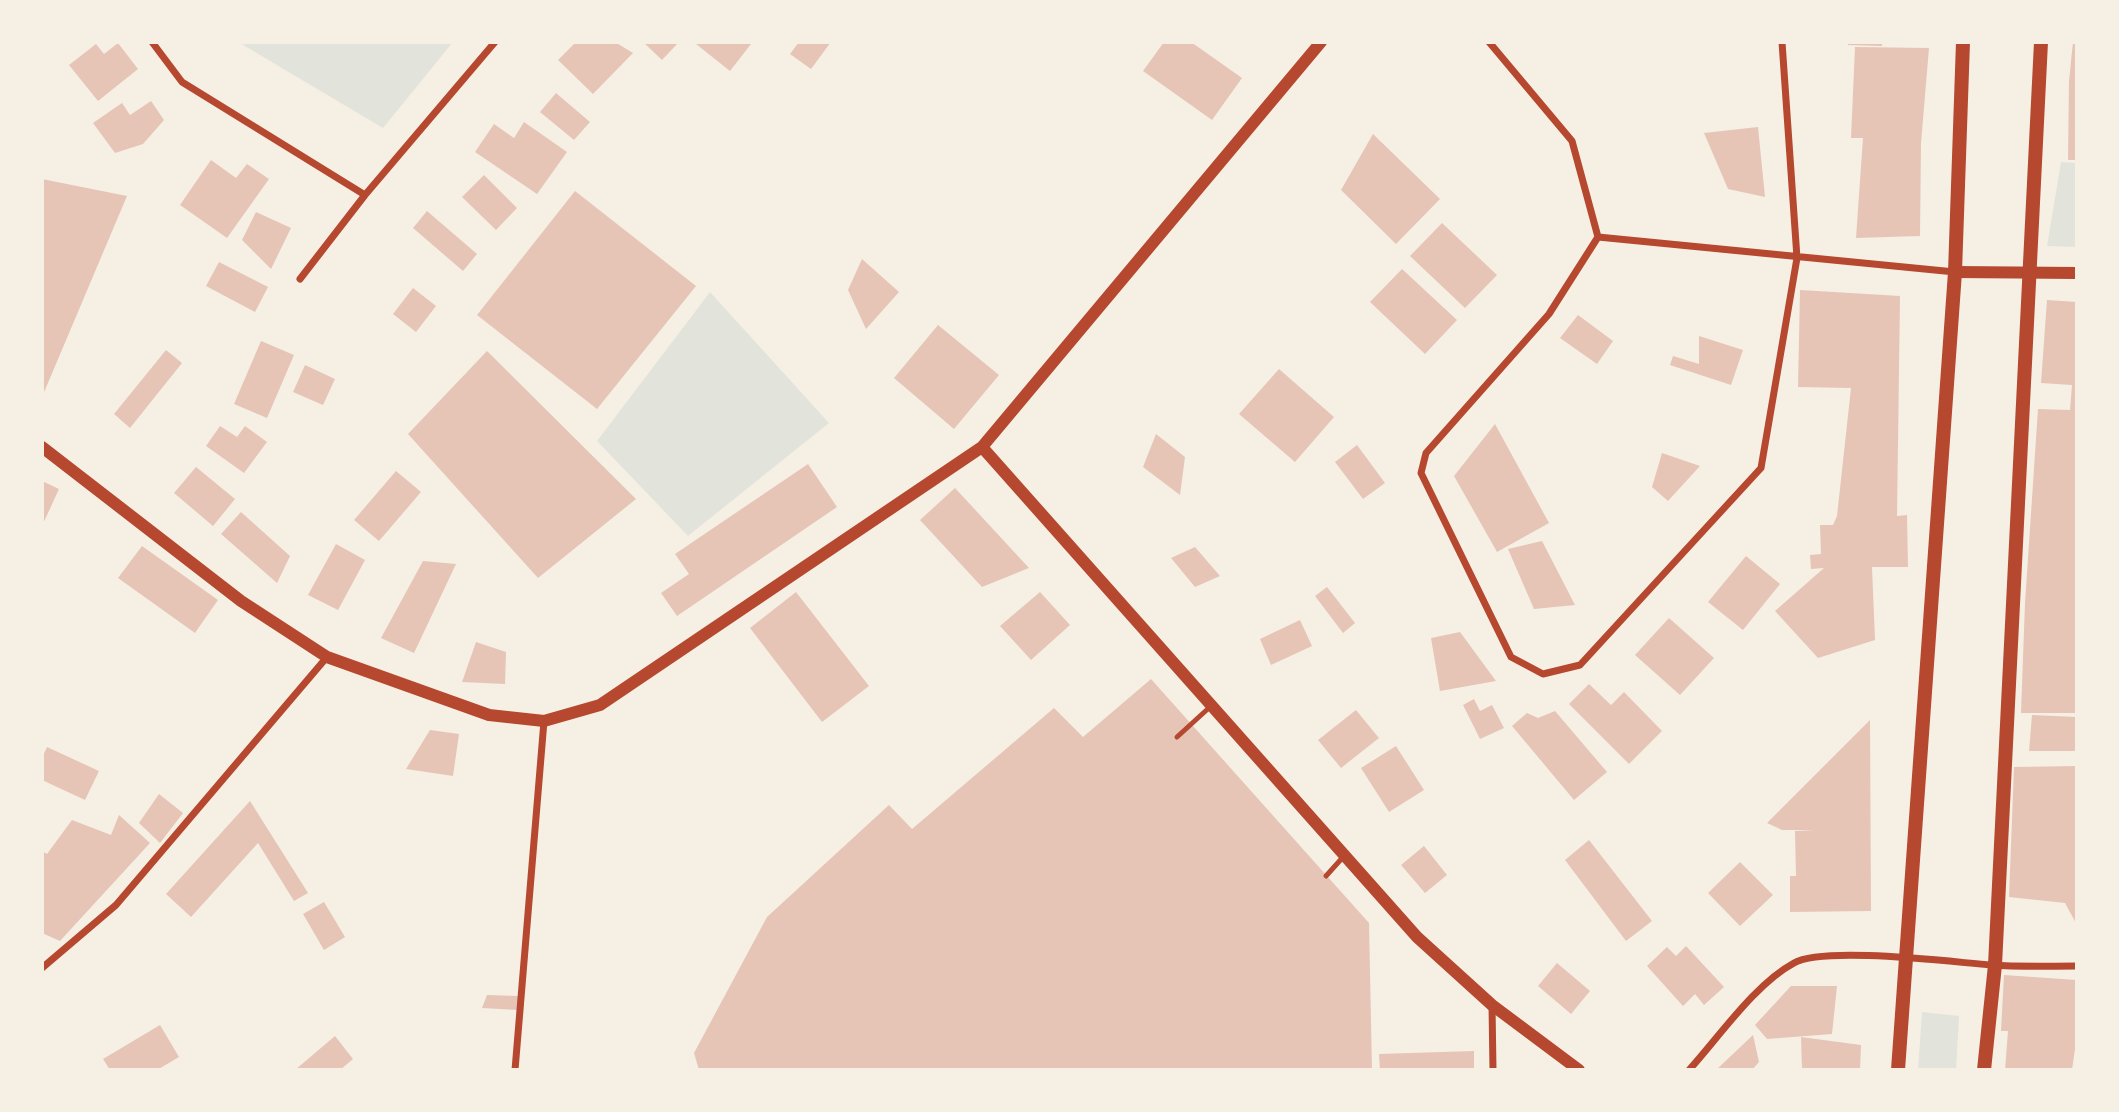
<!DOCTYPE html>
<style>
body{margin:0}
#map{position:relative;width:2119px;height:1112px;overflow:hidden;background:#f6efe4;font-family:Figtree,sans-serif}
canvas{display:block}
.frame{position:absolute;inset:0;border:44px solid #f6efe4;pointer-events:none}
</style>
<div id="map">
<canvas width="2119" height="1112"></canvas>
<div class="frame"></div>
</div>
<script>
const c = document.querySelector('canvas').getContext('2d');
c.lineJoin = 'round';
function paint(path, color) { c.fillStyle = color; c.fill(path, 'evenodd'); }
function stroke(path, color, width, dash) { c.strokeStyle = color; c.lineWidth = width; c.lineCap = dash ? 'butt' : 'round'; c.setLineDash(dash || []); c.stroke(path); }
paint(new Path2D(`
 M238,42H453L383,128Z
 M2061,162L2077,163V247L2047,246Z
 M710,292L829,423L688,536L597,441Z
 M1922,1012L1959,1016L1956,1070H1918Z`), '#e2e4dc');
paint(new Path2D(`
 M576,42H615L633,53L593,94L558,60Z
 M643,42H679L662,60Z
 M698,42H749L751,44L730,71L696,44Z
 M799,42H831L811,69L790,54Z
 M1164,42H1191L1242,78L1212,120L1143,71Z
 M1848,42H1882V46L1848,45Z
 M2073,42H2077V160H2068L2069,81Z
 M118,43L138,69L98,101L69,65L96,44L104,54Z
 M1855,47L1929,48L1921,143L1920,236L1856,238L1863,138H1851Z
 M556,93L590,122L574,140L540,112Z
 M151,101L164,120L143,144L115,153L93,123L122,103L130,115Z
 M524,122L567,152L537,194L475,152L494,124L514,138Z
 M1758,127L1765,197L1728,189L1704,133Z
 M1373,134L1440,199L1396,244L1341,190Z
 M211,160L236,178L247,164L269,179L227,238L180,205Z
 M484,175L517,208L496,230L462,197Z
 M42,179L127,196L42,397Z
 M575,191L696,286L597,409L477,315Z
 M427,211L477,254L463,271L413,228Z
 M256,212L291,228L271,269L242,240Z
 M1442,223L1497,275L1465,308L1410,256Z
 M862,259L899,292L866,329L848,290Z
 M219,262L268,287L255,312L206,286Z
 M1402,269L1457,320L1425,354L1370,302Z
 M413,288L436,306L416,332L393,314Z
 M1800,290L1900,296L1897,516L1907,515L1908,567H1872L1875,640L1818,658L1775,611L1824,568L1811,569L1810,555L1821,554L1820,525H1833L1837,516L1851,388L1798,387Z
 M2047,300L2077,302V713H2021L2025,603L2038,409L2070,410L2072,385L2041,383Z
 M1578,315L1613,341L1597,364L1560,338Z
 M938,325L999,375L954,429L894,378Z
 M1699,336L1743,350L1731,385L1670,365L1673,356L1699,364Z
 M261,341L294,355L267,418L234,404Z
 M166,350L182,363L130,428L114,414Z
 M487,351L636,499L538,578L408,434Z
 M305,365L335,379L323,405L293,392Z
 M1279,369L1334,417L1295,462L1239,414Z
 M1495,424L1549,523L1497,552L1454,476Z
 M220,426L237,437L245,426L267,442L244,473L206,446Z
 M1156,434L1185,457L1180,495L1143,467Z
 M1357,445L1385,483L1363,499L1335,462Z
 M1662,453L1700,466L1668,501L1652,487Z
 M808,464L837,507L677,616L661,593L689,574L675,554Z
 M196,467L235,499L213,526L174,493Z
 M396,471L421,492L379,541L354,520Z
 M42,481L59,489L42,526Z
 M955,488L1029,568L982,587L920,520Z
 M241,512L290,556L277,583L221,534Z
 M1542,541L1575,605L1534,609L1508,549Z
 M336,544L365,560L338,610L308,595Z
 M142,546L218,600L195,633L118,578Z
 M1195,547L1220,576L1195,587L1171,558Z
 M1746,556L1780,584L1743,630L1708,602Z
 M423,561L456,564L414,653L381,638Z
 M1327,587L1355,623L1343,633L1315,596Z
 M796,592L869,686L822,722L750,628Z
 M1040,592L1070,625L1031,660L1000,626Z
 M1669,618L1714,658L1680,695L1635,655Z
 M1300,620L1312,646L1271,665L1260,639Z
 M1460,632L1496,681L1440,691L1431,638Z
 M476,642L506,652L505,684L462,682Z
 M1151,679L1369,923L1372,1070H699L694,1053L767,917L889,805L912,829L1054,708L1083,737Z
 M1589,684L1611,705L1624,692L1662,731L1629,764L1569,704Z
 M1474,699L1480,711L1492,705L1504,728L1480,739L1463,705Z
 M1356,710L1379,738L1341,768L1318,740Z
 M1555,711L1607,772L1574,800L1512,726L1527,713L1538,718Z
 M2032,715L2077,717V751H2029Z
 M1870,720L1871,911L1790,912V876H1796L1795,831L1815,830H1782L1767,823Z
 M430,730L459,734L453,776L406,769Z
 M1396,746L1424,790L1389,812L1361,768Z
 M47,747L99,771L85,800L42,780V758Z
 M2077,766V925L2065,903L2009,897L2014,767Z
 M159,794L183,813L160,843L139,823Z
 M250,801L308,893L294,901L258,843L191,917L166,894Z
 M119,815L150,843L60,941L42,933V851L47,854L72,820L111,835Z
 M1589,840L1652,921L1626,941L1565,860Z
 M1424,846L1447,875L1425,893L1401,865Z
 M1740,862L1773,895L1740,926L1708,893Z
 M324,902L345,937L324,950L303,914Z
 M1686,946L1724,987L1704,1005L1695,994L1683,1006L1647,966L1667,947L1676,956Z
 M1557,963L1590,991L1571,1014L1538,986Z
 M2004,975L2077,980V1035L2072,1070H2005L2008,1031H2001Z
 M1791,986H1837L1832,1034L1767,1039L1755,1025Z
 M487,995L519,996L518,1010L482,1008Z
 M160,1025L179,1057L157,1070H110L103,1059Z
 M1753,1035L1759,1062L1752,1070H1716Z
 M335,1036L353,1059L340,1070H295Z
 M1801,1037L1861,1045L1860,1070H1802Z
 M1474,1051V1070H1380L1379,1054Z`), '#e6c5b7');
stroke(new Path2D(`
 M1177,737L1211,706
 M1326,876L1344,856`), '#b5482f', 5);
stroke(new Path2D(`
 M152,42L182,82L365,195
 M1489,42L1572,141L1598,237L1549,314L1426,453L1421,473L1511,657L1543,674L1580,665L1761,468L1797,258L1782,42
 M1598,237L1955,272
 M300,279L365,195L495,42
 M42,968L116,905L327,657
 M1492,1005L1493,1070
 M515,1070L544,721
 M1689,1070C1719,1037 1755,984 1794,963C1824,946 1951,962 1991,965C2019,967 2048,966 2077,966`), '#b5482f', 7);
stroke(new Path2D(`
 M1955,272L2077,273
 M42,447L241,601L327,657L489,715L544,721L600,705L982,447L1321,42
 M982,447L1417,937L1492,1005L1579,1070`), '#b5482f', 12);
stroke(new Path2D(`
 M1898,1070L1955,272L1963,42
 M1984,1070L1995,965L2041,42`), '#b5482f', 14);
</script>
